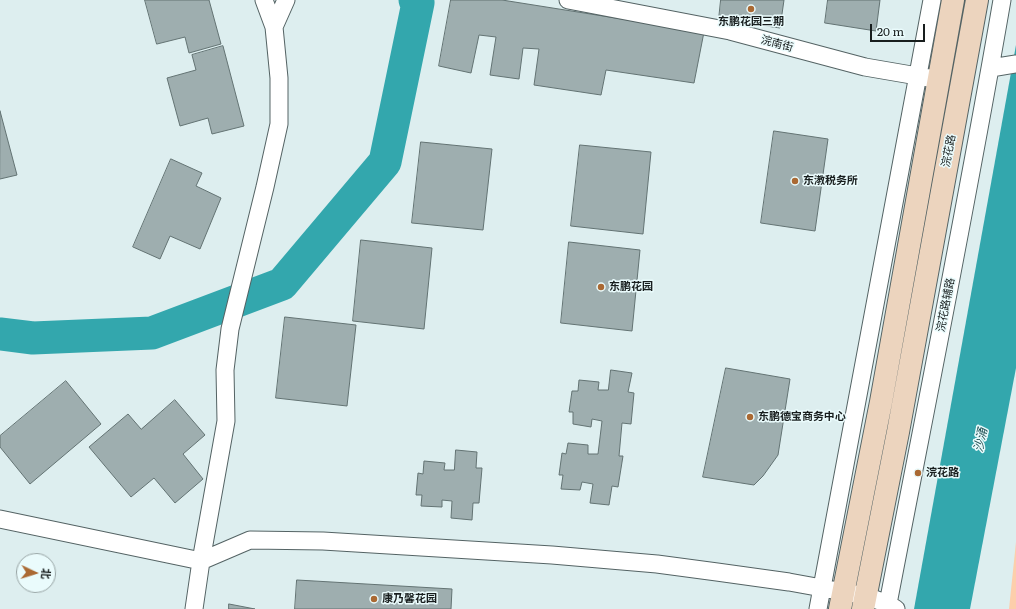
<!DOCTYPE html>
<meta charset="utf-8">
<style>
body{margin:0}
#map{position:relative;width:1016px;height:609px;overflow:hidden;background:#ddeeef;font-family:Literata,"Noto Sans SC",serif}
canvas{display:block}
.north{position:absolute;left:16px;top:553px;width:40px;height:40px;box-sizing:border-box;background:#eafbfc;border:1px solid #96a3a3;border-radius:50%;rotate:94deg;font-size:11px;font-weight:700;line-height:16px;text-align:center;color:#181e1e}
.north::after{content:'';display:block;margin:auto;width:14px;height:18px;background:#aa6933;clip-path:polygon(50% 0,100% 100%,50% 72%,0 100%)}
.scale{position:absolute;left:870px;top:24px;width:55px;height:18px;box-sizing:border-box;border:2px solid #181e1e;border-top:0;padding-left:5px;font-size:12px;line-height:14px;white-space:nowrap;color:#181e1e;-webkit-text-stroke:3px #eafbfc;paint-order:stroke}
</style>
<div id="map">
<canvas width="1016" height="609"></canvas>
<div class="north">北</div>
<div class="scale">20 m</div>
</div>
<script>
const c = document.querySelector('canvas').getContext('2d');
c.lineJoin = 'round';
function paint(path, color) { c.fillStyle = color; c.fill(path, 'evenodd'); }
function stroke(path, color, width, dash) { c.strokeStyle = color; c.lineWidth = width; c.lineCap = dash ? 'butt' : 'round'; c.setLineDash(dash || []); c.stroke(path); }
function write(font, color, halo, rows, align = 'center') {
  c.font = font + ' Literata,"Noto Sans SC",serif'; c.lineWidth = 3; c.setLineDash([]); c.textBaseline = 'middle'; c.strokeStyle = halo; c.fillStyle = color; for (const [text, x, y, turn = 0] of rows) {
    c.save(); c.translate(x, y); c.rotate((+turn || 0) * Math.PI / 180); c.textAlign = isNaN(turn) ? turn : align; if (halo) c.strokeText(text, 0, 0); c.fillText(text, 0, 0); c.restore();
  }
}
paint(new Path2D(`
 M1016,542V609H1009Z`), '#fdceab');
paint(new Path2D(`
 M1016,45V368L970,609H914Z`), '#33a7ad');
stroke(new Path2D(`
 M0,334L33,338L152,333L282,284L385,162L418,3L415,0`), '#33a7ad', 33);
const building = new Path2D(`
 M145,0H209L221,44L189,53L185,37L157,44Z
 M451,0H502L704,32L694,83L606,70L601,95L534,85L539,49L523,48L519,79L490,75L496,37L479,35L471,73L439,66Z
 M721,0H784L780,28L719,19Z
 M828,0H880L876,31L825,23Z
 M223,46L244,126L212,134L208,118L180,126L167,78L196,70L192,55Z
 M0,111L17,175L0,179Z
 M774,131L828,139L815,231L761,223Z
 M421,142L492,149L483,230L412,223Z
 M580,145L651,152L643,234L571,226Z
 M171,159L202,173L196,186L221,198L200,249L170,236L160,259L133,247Z
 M361,240L432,248L424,329L353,321Z
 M569,242L640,250L632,331L561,323Z
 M285,317L356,325L347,406L276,398Z
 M726,368L790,379L778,455L763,476L754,485L703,477Z
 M611,370L632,373L628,392L634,393L631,424L622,423L619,456H623L618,487L612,486L609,505L590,503L593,484L582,482L580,490L561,489L563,475H559L562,453L566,454L568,443L588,445V454H598L602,421L592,419L591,427L573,424V412H569L572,391H578L579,380L599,382L598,390H608Z
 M66,381L101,424L30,484L0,447V436Z
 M175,400L205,435L183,454L203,479L175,503L154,478L131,497L89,447L128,414L141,429Z
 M456,450L477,452L476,468H482L479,503H473L472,520L451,518L452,501L442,500V507L421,506L422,495H416L418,473L423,474L424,461L445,463L444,470H454Z
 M297,580L452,589L451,609H295Z
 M229,604L255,609H229Z`);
paint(building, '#9eaeaf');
stroke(building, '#637373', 1);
const street = new Path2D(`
 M568,0L730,31L865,67L929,78
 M274,27L286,0
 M991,68L1016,64
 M0,519L201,561L250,540L323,541L552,555L657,564L717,572L789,582L866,596L888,604L896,609
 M194,609L201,561L226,421L225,370L230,329L265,187L279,124V78L274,27L264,0
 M818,609L932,0
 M887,609C926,406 967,204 1002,0`);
const secondary = new Path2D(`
 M840,609L881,402L953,0
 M863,609L898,432L977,0`);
stroke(street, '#546364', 19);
stroke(secondary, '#546364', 24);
stroke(street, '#fff', 17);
stroke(secondary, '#ecd4be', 22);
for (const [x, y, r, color] of [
 [751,9,4,"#aa6933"],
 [795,181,4,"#aa6933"],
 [601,287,4,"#aa6933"],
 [750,417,4,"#aa6933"],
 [918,473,4,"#aa6933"],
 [374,599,4,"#aa6933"]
]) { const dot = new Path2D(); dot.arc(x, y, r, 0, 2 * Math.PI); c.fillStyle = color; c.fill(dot); stroke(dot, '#eafbfc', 1.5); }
write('bold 11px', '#181e1e', '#eafbfc', [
 ["东鹏花园三期",751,22,"center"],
 ["东漖税务所",803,181],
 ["东鹏花园",609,287],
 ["东鹏德宝商务中心",758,417],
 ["浣花路",926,473],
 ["康乃馨花园",382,599]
], 'left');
write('11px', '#181e1e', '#eafbfc', [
 ["浣南街",777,44,15],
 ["浣花路",949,151,-79],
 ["浣花路辅路",946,305,-79]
]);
write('italic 12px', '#255558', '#eafbfc', [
 ["沙涌",981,440,-78]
]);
</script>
